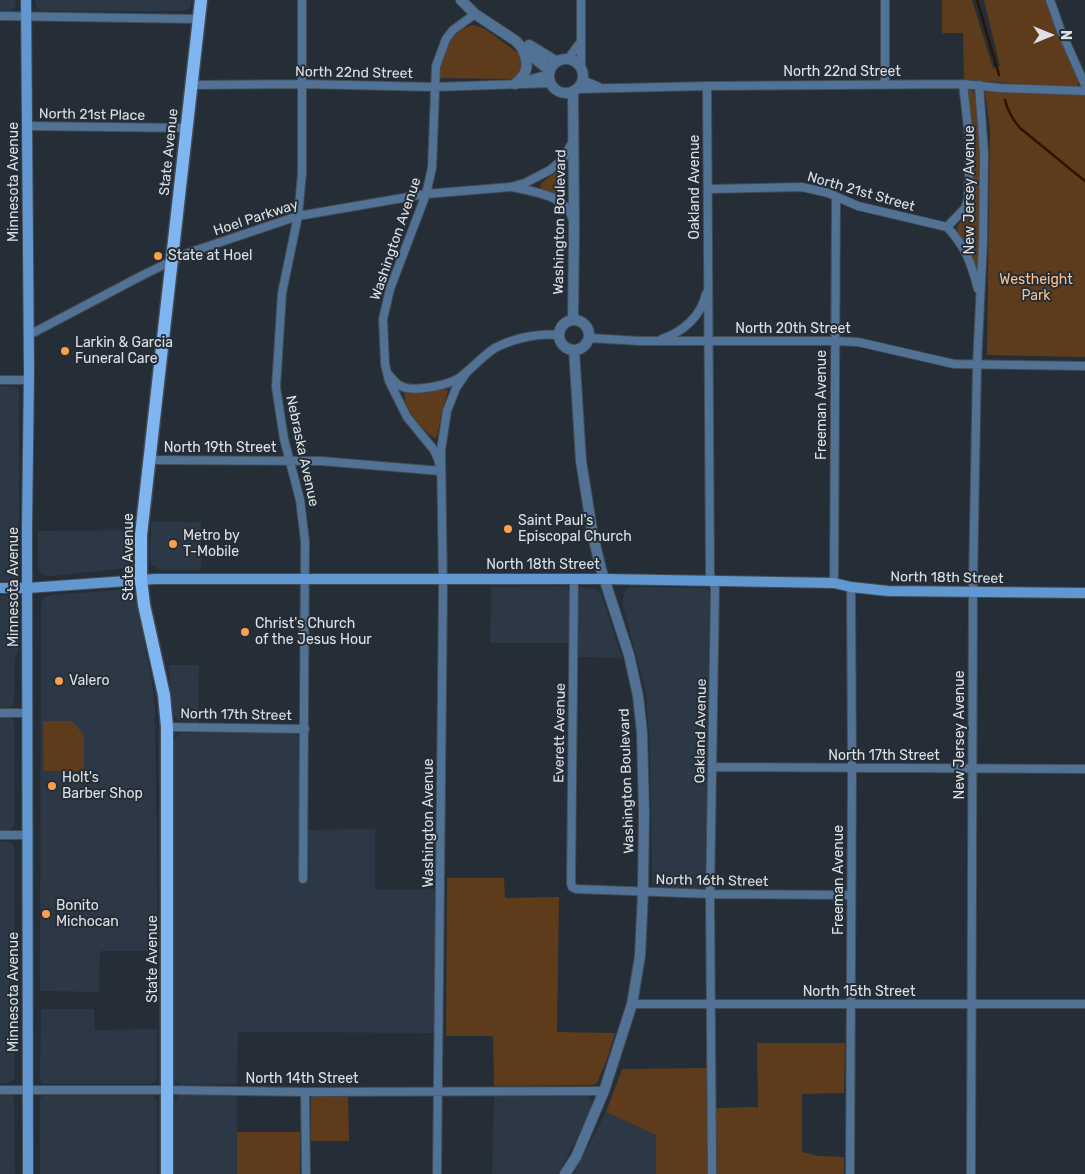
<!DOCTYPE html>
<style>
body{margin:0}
#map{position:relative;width:1085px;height:1174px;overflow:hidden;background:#252d36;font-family:Rubik,sans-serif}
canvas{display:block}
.north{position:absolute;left:1025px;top:10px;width:50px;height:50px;-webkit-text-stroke:4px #252d36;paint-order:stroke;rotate:90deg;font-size:14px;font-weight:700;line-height:20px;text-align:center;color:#dbe1e7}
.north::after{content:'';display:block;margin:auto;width:18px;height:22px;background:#dbe1e7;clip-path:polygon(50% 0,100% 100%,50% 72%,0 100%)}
</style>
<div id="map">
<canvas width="1085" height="1174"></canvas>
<div class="north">N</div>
</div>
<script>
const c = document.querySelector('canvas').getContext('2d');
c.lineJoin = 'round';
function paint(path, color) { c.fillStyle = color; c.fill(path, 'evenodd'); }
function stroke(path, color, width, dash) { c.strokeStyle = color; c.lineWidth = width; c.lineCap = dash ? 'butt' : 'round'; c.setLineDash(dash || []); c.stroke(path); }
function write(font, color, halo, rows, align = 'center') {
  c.font = font + ' Rubik,sans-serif'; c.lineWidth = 4; c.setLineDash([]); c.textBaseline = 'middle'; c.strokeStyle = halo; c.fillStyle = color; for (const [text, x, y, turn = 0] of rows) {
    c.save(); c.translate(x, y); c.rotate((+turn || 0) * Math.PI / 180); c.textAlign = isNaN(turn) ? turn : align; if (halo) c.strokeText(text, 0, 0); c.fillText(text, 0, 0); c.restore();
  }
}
paint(new Path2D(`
 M0,0H16L15,7L9,12H0Z
 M35,0H192L190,8L184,11H45L37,8Z
 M0,386H13L18,388L19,392V575L17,580L9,581H0Z
 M151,522H201V570H161L152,565L150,559Z
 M132,530V559L127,568L49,576L42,575L38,568V531Z
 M566,586L568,588L570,593L569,643H490L491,587Z
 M579,587L592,588L597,590L602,595L622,658L577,657L578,590Z
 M631,587L706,588L710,591L705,888L700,889L656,888L652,883L650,750L646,693L622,602L626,589Z
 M120,590L131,592L135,597L153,689L155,709L158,951H100L99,992L40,991L41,603L43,598L51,595Z
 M0,595L16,597L19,605L20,612L19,649L15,658L14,702L10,707L3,708H0Z
 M168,665H199L198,722L180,721L174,716Z
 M0,718H11L14,721V826L10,830H0Z
 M180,733H296L301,743L300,830L375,829V890L436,889L435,1033L238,1032L237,1084L181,1085L174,1080V740Z
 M0,842H10L14,845V1080L7,1083H0Z
 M41,1009H94L95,1030L157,1029V1079L155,1082L150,1084H46L42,1083L40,1076Z
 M0,1094H10L14,1098L15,1174H0Z
 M47,1094L154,1095L157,1103V1174H40V1099L42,1096Z
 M182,1094L237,1096V1174H175V1101L178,1096Z
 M583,1095L588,1096L591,1100L592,1105L579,1134L558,1174H492L494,1096Z
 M606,1112L656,1135V1174H574Z`), '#2c3846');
paint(new Path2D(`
 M942,0H972L993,68L1000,66L984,0H1046L1048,9L1079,81L1078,86L1072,87L964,80L963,33H942Z
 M474,25L485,29L522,56L523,69L514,79L439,78C438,57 451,29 474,25Z
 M971,89L974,93L977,102L980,159L978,269L976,270L971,254L958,233L957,227L968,208L972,197L973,143L967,93L968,90Z
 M989,91L1085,94V357L987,355L990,129L985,93Z
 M561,168L566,170V194L560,195L542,190L540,186L541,183Z
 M443,388L448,391L442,411L437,437L434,438C424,431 400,404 405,392L425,393Z
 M43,721H72L84,735V771H44Z
 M447,878H504L505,898L559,897L557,1032L615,1033L607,1059L597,1083L593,1085L494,1086L493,1036H446Z
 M757,1043H845L844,1093L802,1094V1152L819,1156L844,1157V1174H716V1108L758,1107Z
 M707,1068V1174H656V1135L606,1112L622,1069Z
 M315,1095H348L349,1141H311V1098Z
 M237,1132H300V1174H237Z`), '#5e3c1b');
stroke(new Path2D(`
 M977,0L999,75
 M1005,100C1008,112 1012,119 1020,128L1085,181`), '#2b1300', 2.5);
const minor = new Path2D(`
 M302,0V173L298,216L282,293L276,387L284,439L300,500L305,541L303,879
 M581,0V69
 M1050,0L1061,31L1085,85
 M0,16L199,19
 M568,59L580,43
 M582,77L585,81L599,87
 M524,81L549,74
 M191,85L303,84L434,87L551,83
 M885,85V0
 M707,86L710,574L715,588L710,894L712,1174
 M576,89L707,86L963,84L1000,88L1085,91
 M27,126L186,128
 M512,187C535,192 566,195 573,220
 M709,189L802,187L828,193L858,206L947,227
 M947,227L965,208L968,200L970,146L963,84
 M947,227C966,247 971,263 978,289
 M29,335L143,275L188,253L298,216L426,194L510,187L525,183L550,170L563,159L573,141
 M589,338L640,341H835L858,342L954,364L1085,366
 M662,339C683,332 701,316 706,294
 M389,375C393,380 397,385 403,387C416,392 448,385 459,378C472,369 482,356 495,348C514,338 538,333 559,335
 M0,380H29
 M149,460L321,461L441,471L438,459L434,450L407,417L389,381L385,364L383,319L390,289L426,194L432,168L436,66L446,39L453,30L475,14
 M574,579L571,883L572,887L576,889L710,894L851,895
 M834,583L836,197
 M0,713H28
 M167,727L305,729
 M713,767L1085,769
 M0,835H28
 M632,1004H1085
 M0,1090H167L305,1092L604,1091
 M305,1092L306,1174
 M437,1174L443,588L441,450L447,411L456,388L467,372
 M850,1174L852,768L851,587
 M971,1174L973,581L977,365L983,241L984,153L979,85`);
const tertiary = new Path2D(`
 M461,0L475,14L516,41L522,48L550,71
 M529,45L557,62
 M549 76a17 17 0 1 1 34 0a17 17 0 1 1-34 0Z
 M515,84C529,73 529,64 522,48
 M559 335a15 15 0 1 1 30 0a15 15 0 1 1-30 0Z
 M573,320L574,230L573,91
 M565,1174L576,1157L604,1091L632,1004L640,956L643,892L644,812L642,733L638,696L629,655L601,569L593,536L581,461L574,350`);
const secondary = new Path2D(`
 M26,0L29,370L27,528L28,1174
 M0,588H28L155,579H605L834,583L851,587L888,591L1085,593`);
const primary = new Path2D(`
 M167,1174V727L164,695L144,605L141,579V535L201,0`);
stroke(minor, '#424a52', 10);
stroke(tertiary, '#424a52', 12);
stroke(secondary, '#424a52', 12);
stroke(primary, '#424a52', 15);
stroke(minor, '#517295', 8);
stroke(tertiary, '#517295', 10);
stroke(secondary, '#6298d1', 10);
stroke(primary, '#7fb5f0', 12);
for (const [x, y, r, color] of [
 [158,256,5,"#f8a14a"],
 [65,351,5,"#f8a14a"],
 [508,529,5,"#f8a14a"],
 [173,544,5,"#f8a14a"],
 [245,632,5,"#f8a14a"],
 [59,681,5,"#f8a14a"],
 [52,786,5,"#f8a14a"],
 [46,914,5,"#f8a14a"]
]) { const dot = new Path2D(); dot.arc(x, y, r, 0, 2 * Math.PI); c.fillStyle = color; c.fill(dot); stroke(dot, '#252d36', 2); }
write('14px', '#dbe1e7', '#252d36', [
 ["North 22nd Street",842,72],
 ["North 22nd Street",354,73,1],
 ["North 21st Place",92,115,1],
 ["State Avenue",169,152,-84],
 ["Minnesota Avenue",14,182,-90],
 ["Oakland Avenue",695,187,-90],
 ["New Jersey Avenue",970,190,-90],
 ["North 21st Street",861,192,16],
 ["Hoel Parkway",256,218,-18],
 ["Washington Boulevard",560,222,-89],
 ["Washington Avenue",396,239,-71],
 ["North 20th Street",793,329],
 ["Freeman Avenue",822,405,-90],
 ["North 19th Street",220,448],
 ["Nebraska Avenue",302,451,78],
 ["State Avenue",129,557,-90],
 ["North 18th Street",543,565],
 ["North 18th Street",947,578,1],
 ["Minnesota Avenue",14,587,-90],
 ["North 17th Street",236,715,1],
 ["Oakland Avenue",701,731,-89],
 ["Everett Avenue",560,733,-89],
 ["New Jersey Avenue",960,735,-90],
 ["North 17th Street",884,756],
 ["Washington Boulevard",627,781,-92],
 ["Washington Avenue",429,823,-90],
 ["Freeman Avenue",839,880,-90],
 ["North 16th Street",712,881,1],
 ["State Avenue",153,959,-90],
 ["Minnesota Avenue",14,992,-90],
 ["North 15th Street",859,992],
 ["North 14th Street",302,1079]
]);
write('14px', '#dbe1e7', '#252d36', [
 ["State at Hoel",168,256],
 ["Larkin & Garcia",75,343],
 ["Funeral Care",75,359],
 ["Saint Paul's",518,521],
 ["Episcopal Church",518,537],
 ["Metro by",183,536],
 ["T-Mobile",183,552],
 ["Christ's Church",255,624],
 ["of the Jesus Hour",255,640],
 ["Valero",69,681],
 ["Holt's",62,778],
 ["Barber Shop",62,794],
 ["Bonito",56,906],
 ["Michocan",56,922]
], 'left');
write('14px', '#fabf8a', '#252d36', [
 ["Westheight",1036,280],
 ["Park",1036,296]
]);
</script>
